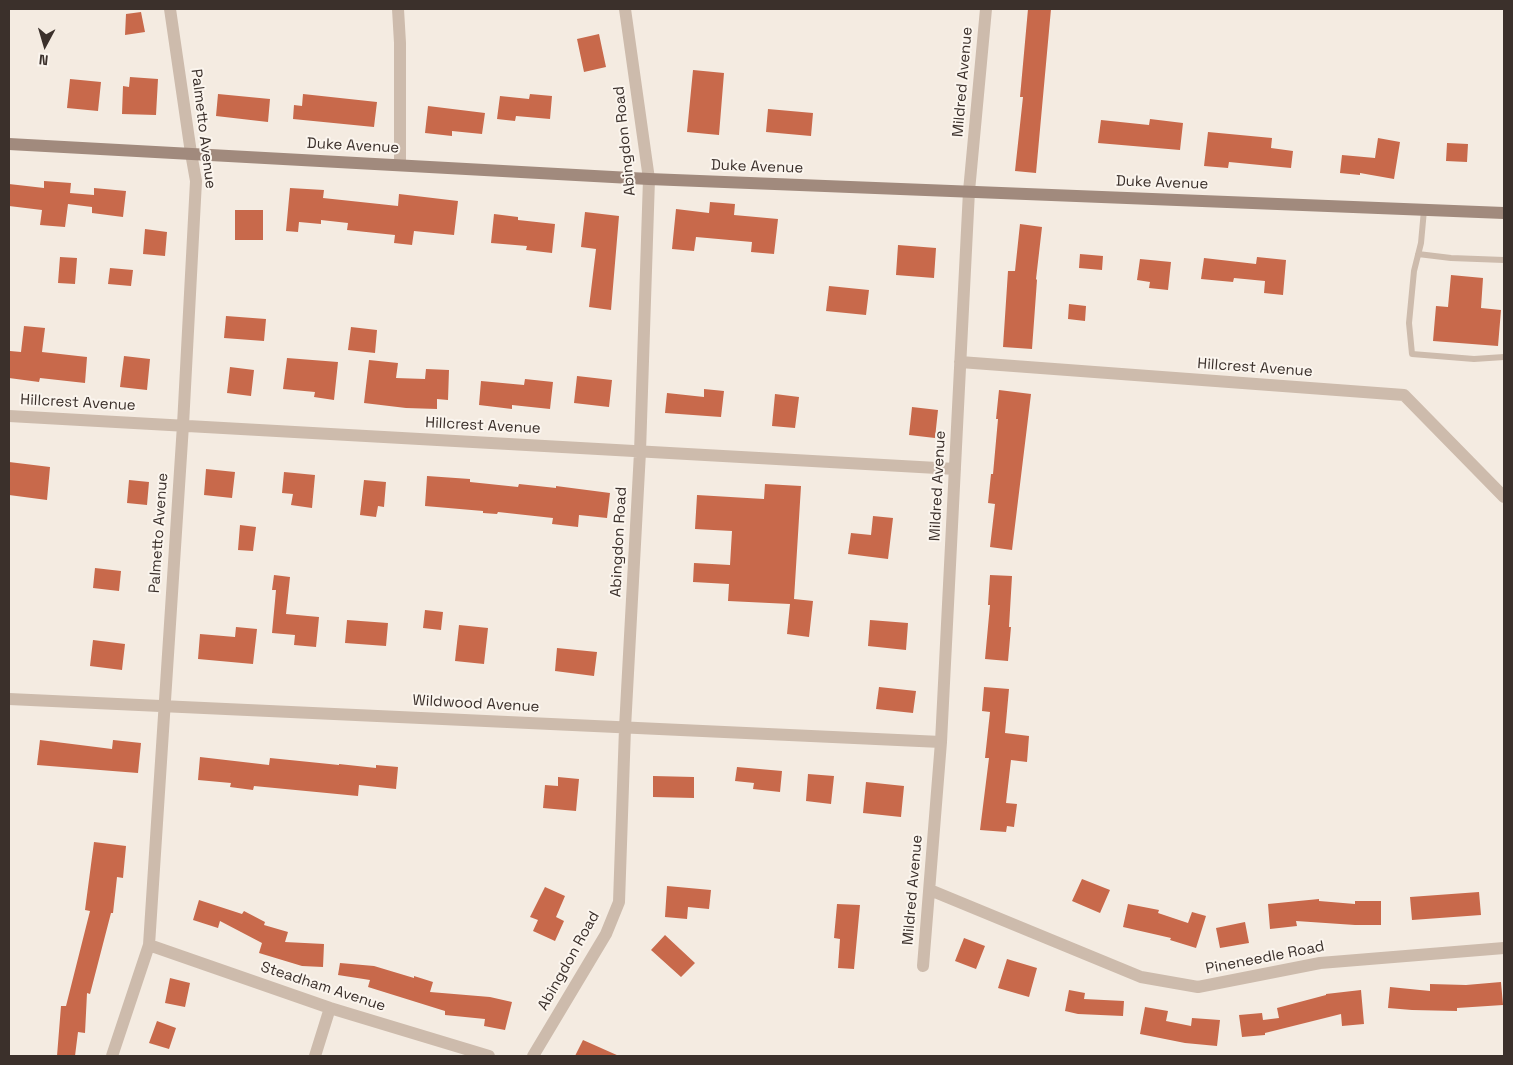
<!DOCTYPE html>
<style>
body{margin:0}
#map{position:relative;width:1513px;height:1065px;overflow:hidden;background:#f4ebe1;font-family:"Space Grotesk",sans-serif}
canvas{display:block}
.frame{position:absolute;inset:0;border:10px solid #3b302b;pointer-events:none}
.north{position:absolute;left:20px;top:20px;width:50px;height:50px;-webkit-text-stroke:4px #fbf5ee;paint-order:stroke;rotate:186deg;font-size:14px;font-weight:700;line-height:20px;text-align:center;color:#3b302b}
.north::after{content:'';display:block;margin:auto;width:18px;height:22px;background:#3b302b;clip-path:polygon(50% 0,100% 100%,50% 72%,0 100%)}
</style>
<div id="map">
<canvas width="1513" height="1065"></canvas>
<div class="frame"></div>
<div class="north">N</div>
</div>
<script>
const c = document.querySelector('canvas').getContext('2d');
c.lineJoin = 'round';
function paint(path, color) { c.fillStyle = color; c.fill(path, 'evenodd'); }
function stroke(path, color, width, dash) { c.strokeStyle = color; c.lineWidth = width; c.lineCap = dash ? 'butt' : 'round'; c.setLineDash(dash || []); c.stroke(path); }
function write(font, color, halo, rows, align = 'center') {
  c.font = font + ' "Space Grotesk",sans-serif'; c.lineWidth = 4; c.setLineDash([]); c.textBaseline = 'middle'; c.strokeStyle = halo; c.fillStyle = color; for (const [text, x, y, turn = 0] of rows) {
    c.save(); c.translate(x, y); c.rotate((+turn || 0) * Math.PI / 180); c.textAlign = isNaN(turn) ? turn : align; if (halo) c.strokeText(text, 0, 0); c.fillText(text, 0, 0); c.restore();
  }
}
paint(new Path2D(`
 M1028,9H1051L1036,173L1015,171L1023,97H1020Z
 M141,12L145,32L125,35L126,14Z
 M599,34L606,67L584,72L577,39Z
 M693,70L724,73L719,135L687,132Z
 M130,77L158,79L156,115L122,114L123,86L129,87Z
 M70,79L101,82L98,111L67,108Z
 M218,94L270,99L268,122L216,116Z
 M303,94L377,102L374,127L293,119L294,105L302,106Z
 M530,94L552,96L550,119L516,116L515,121L497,119L500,96L529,99Z
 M428,106L485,113L482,134L452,131V136L425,133Z
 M768,109L813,113L811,136L766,132Z
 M1150,119L1183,123L1180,150L1098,143L1101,120L1149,125Z
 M1208,132L1272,138L1271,148L1293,151L1291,168L1229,162L1228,168L1204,166Z
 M1378,138L1400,142L1394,179L1360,173V175L1340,173L1342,155L1375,158Z
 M1447,143L1468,144L1467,162L1446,161Z
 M44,181L71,183L70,193L94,195V188L126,191L123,217L92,213V207L68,204L65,227L40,225L42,210L9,206V184L44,188Z
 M290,188L324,190L323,198L398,206L399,194L458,201L454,235L414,231L412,245L394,243L395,235L347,230L348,223L321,220V224L299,222L298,232L286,231Z
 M710,202L735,204L734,215L778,219L774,254L751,252L752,242L696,237L694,251L672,249L676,209L709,213Z
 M235,210H263V240H235Z
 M585,212L619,216L611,310L589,307L596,249L581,247Z
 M494,214L518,217V220L555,224L552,253L526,250L527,246L491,243Z
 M1020,224L1042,227L1036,279L1037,280L1032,349L1003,347L1008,271H1015Z
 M145,229L167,232L165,256L143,254Z
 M898,245L936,248L934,278L896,275Z
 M1080,254L1103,256L1102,270L1079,268Z
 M60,257L77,258L75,284L58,283Z
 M1257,257L1286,260L1283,295L1264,293L1265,281L1234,278L1233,282L1201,279L1204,258L1256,264Z
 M1140,259L1171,262L1168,290L1149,288L1150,282L1137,280Z
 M110,268L133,270L131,286L108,284Z
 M1451,275L1483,278L1481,308L1501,310L1498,346L1433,341L1436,306L1448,307Z
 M829,286L869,290L866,315L826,311Z
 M1069,304L1086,306L1085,321L1068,319Z
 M226,316L266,319L264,341L224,338Z
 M24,326L45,328L42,352L87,357L85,383L40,378L39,382L9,378L10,351L21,352Z
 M351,327L377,330L375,353L348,350Z
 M124,356L150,359L147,390L120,387Z
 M287,358L338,362L334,400L314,397L315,392L283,389Z
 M369,360L398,363L396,378L425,379L426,369L449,370L448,400L437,399V409L406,408L364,403Z
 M230,367L254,370L251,396L227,393Z
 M577,376L612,380L609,407L574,403Z
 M525,379L553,382L550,409L512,405V409L479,405L481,381L524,385Z
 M704,389L724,391L721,417L665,413L667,393L704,397Z
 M999,390L1031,394L1012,550L990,547L995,504L988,503L991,474H993L998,419H996Z
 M775,394L799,397L795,428L772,426Z
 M912,407L938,410L935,438L909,435Z
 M9,462L50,467L47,500L9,495Z
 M206,469L235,472L232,498L204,495Z
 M284,472L315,475L312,508L291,505L293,494L282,493Z
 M427,476L470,479V482L518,487L519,484L556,488V486L610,493L607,518L579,515L578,527L552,524L553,518L498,512L497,514L483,513V511L425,506Z
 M129,480L149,482L147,505L127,503Z
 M364,480L386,482L384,507L378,506L376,517L360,515Z
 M765,484L801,486L794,599L813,601L809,637L787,634L790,604L728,601L729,584L693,582L694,563L730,565L732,531L695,529L697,495L764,499Z
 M873,516L893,518L888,559L848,554L851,533L871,535Z
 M240,525L256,527L253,551L238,550Z
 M95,568L121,571L119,591L93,588Z
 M274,575L290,577L286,614L319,617L316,647L294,645L295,635L272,633L276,590H272Z
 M990,575L1012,576L1009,627H1011L1008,661L985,659L990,605H988Z
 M425,610L443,612L441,630L423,628Z
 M347,620L388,623L386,646L345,643Z
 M870,620L908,623L906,650L868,646Z
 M459,625L488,628L484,664L455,661Z
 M236,627L257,629L253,664L198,659L200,634L235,637Z
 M93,640L125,644L122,670L90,666Z
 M557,648L597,652L594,676L555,671Z
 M879,687L916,691L913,713L876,709Z
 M984,687L1009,689L1005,733L1029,736L1027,762L1011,760L1006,803L1017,804L1014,827L1007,826L1006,832L980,830L989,758H985L990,712L982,711Z
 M40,740L112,749L113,740L141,743L138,773L37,765Z
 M200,757L269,765L270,758L339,765V764L376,768V765L398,767L396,789L359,785L358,796L254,786L253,790L230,787L231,783L198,780Z
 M737,767L782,771L780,792L753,789L754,783L735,781Z
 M808,774L834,776L831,804L806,801Z
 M653,776L694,777V798L653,797Z
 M558,777L579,779L576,811L543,808L545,785L558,786Z
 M866,782L904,786L901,817L863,813Z
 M94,842L126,846L123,878L117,877L113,913H111L90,994L87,993L85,1033L78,1032L75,1056H57L61,1006H66L90,911L85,910Z
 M1082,879L1110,890L1100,913L1072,901Z
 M667,886L711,890L709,909L688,907L687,919L665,917Z
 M545,887L565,896L556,917L564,921L555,941L533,931L538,920L530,917Z
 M1479,892L1481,915L1412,920L1410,897Z
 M1319,899V901L1355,904V901H1381V925H1355L1296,921L1297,926L1270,929L1268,904Z
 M199,900L242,914L244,911L265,922L264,925L288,932L285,942L324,944L323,967L302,966L259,953L262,943L220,921L218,928L193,920Z
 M837,904L860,905L854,969L838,968L840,939L834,938Z
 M1128,904L1159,910L1158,913L1188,923L1192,912L1206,916L1196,948L1170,940L1171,938L1123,927Z
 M1245,922L1249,943L1220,948L1216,928Z
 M665,935L695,963L681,977L651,950Z
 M964,938L985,946L976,969L955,961Z
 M1007,959L1037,968L1029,997L998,988Z
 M340,963L374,966L414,978V976L433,982L430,992L490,997L512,1002L505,1030L484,1026L485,1019L445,1015V1011L368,987L370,980L338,975Z
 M170,978L190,983L185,1007L165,1003Z
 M1501,982L1503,1005L1457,1008V1011L1412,1010L1388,1008L1390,987L1430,991V984L1466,985Z
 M1069,990L1085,993L1084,999L1124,1001L1123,1016L1078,1014L1065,1011Z
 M1361,990L1364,1024L1342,1026L1341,1014L1265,1033V1035L1242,1037L1239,1015L1262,1013L1263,1020L1279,1018L1277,1008L1326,995V994Z
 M1145,1007L1168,1011L1166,1021L1191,1026L1192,1018L1220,1020L1217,1046L1185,1043L1140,1034Z
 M157,1021L176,1028L169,1049L149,1043Z
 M583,1040L619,1056H575Z`), '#c8694b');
stroke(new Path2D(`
 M1424,210L1421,243L1414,271L1409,323L1412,354L1474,359L1504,357
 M1418,254L1451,258L1504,260`), '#cdbbac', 6);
stroke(new Path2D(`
 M398,9L400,43V165
 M960,362L1404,395L1504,497
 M9,416L955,469
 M9,699L941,742
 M930,890L1141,977L1198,987L1320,963L1504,948
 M149,945L330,1008L489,1056
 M923,966L941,742L969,191L986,9
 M112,1056L149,945L183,425L196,181L191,153L170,9
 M315,1056L330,1008
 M533,1056L606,934L619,902L625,728L640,452L649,179L625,9`), '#cdbbac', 12);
stroke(new Path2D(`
 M9,144L649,179L1504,213`), '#a18a7d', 12);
write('15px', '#3b302b', '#fbf5ee', [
 ["Mildred Avenue",963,82,-85],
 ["Palmetto Avenue",203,129,83],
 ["Abingdon Road",625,141,-96],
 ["Duke Avenue",353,146,3],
 ["Duke Avenue",757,167,2],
 ["Duke Avenue",1162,183,2],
 ["Hillcrest Avenue",1255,368,4],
 ["Hillcrest Avenue",78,403,3],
 ["Hillcrest Avenue",483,426,3],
 ["Mildred Avenue",938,486,-87],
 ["Palmetto Avenue",159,533,-86],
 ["Abingdon Road",619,542,-87],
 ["Wildwood Avenue",476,704,3],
 ["Mildred Avenue",913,890,-85],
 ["Pineneedle Road",1265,958,-11],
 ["Abingdon Road",569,961,-61],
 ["Steadham Avenue",323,987,18]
]);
</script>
